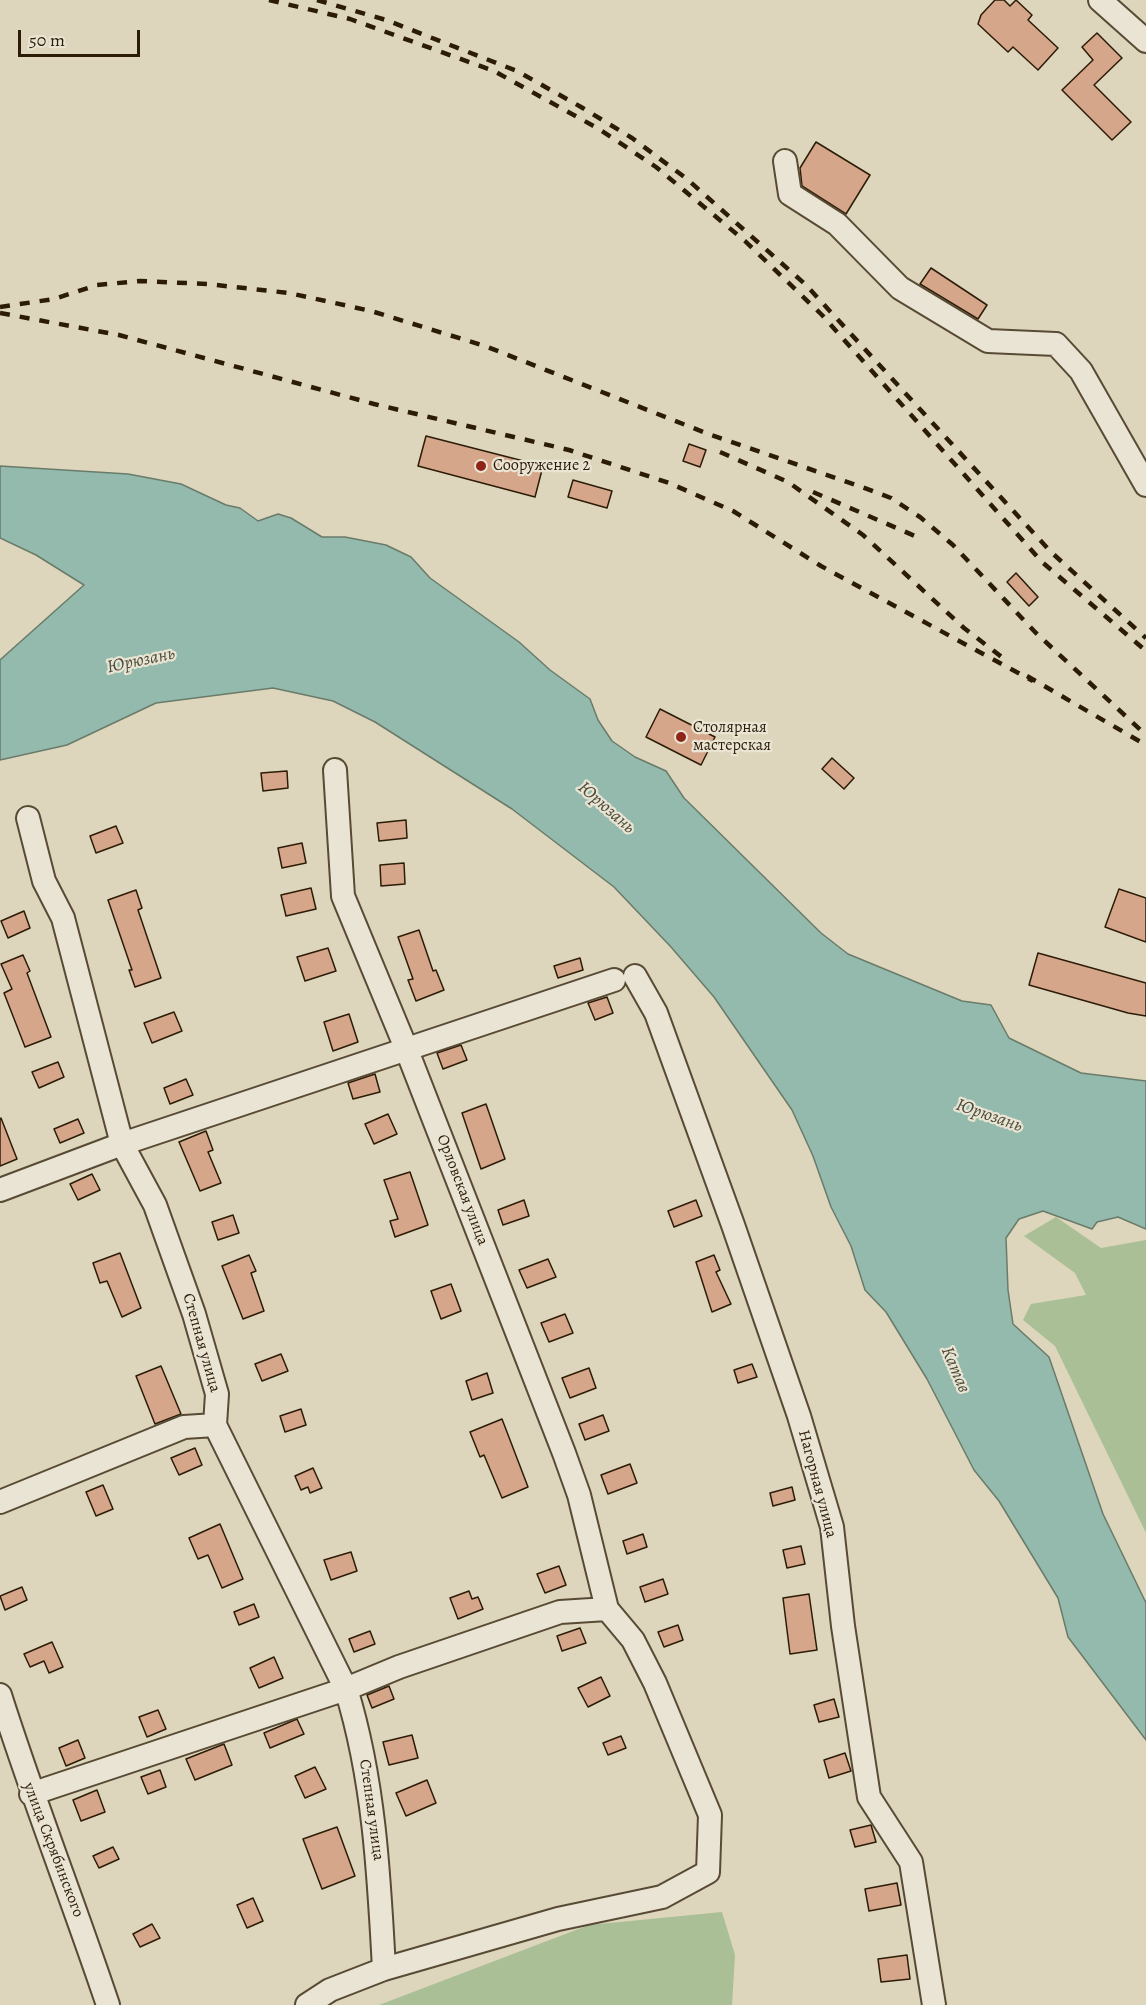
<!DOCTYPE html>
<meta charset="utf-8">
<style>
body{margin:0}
#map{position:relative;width:1146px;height:2005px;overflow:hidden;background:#ddd6bc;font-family:Alegreya,serif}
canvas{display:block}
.scale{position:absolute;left:18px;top:30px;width:122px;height:27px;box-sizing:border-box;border:3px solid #2c1c07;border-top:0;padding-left:8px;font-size:18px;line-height:21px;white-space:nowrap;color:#2c1c07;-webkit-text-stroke:4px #e9e4d3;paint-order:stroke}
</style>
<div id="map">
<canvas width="1146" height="2005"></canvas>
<div class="scale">50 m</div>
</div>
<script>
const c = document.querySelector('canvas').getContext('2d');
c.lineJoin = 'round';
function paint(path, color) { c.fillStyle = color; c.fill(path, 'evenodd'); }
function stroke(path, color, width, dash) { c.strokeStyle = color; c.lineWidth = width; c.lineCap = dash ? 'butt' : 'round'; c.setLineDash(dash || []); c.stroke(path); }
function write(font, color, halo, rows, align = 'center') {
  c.font = font + ' Alegreya,serif'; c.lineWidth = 4.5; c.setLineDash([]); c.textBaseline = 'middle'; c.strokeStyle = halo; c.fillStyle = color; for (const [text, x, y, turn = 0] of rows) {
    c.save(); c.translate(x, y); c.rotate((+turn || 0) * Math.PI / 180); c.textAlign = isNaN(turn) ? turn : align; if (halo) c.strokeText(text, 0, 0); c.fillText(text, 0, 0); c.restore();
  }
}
paint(new Path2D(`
 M1056,1217L1101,1248L1146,1240V1533L1055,1346L1023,1320L1031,1304L1086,1295L1075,1273L1024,1236Z
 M722,1912L735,1955L732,2005H379L589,1925Z`), '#aabf96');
const water = new Path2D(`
 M0,466L128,474L181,484L226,505L240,508L258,521L278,514L291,518L322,537H345L386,545L411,557L430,578L519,642L550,670L590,699L598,720L612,741L635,757L666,771L684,798L753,866L821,933L848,954L962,1001L991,1005L1009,1038L1081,1073L1146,1081V1229L1118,1217L1097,1222L1092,1229L1043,1211L1019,1219L1006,1238L1008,1290L1013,1324L1049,1357L1103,1514L1146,1603V1740L1068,1637L1058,1598L999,1501L974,1470L927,1379L886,1312L865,1290L851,1246L831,1207L813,1156L792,1110L714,997L671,947L614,887L512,809L375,722L333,701L273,688L156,703L67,745L0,760V660L84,585L36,555L0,538Z`);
paint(water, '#93baac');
stroke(water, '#6a7b6a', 1.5);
const building = new Path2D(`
 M995,0H1004L1010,6L1016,0L1032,15L1028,20L1058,48L1038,70L1013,47L1008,52L978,24L981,15Z
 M1097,33L1122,58L1094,85L1131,122L1112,140L1062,90L1093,60L1082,47Z
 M816,142L870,175L846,214L802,186L800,168Z
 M931,268L987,305L978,319L920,284Z
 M426,436L543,466L535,497L418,466Z
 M689,444L706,450L700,467L683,461Z
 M573,480L612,491L607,508L568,497Z
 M1016,573L1038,597L1029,606L1007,582Z
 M660,709L715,737L701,765L646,737Z
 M832,758L854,778L844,789L822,769Z
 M287,771L288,788L263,791L261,773Z
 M406,820L407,838L379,841L377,823Z
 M116,826L123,843L96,853L90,836Z
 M302,843L306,863L282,868L278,848Z
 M404,863L405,884L381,886L380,865Z
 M311,888L316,909L286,916L281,895Z
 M1119,889L1146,898V942L1105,927Z
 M136,890L142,908L138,910L161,978L135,987L129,970H132L108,900Z
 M24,911L30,928L8,938L1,921Z
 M419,930L433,971L436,970L444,990L416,1001L408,980L413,979L398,937Z
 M328,948L336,971L305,981L297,957Z
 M1038,953L1146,983V1016L1128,1013L1029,985Z
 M23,955L30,971L27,973L51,1037L25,1047L4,993L12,989L1,964Z
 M580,958L583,970L558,978L554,966Z
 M607,997L613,1013L595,1020L588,1003Z
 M174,1012L182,1031L152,1043L144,1023Z
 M349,1014L358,1042L333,1051L324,1022Z
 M461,1045L467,1060L443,1069L437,1053Z
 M58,1062L64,1077L39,1088L32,1072Z
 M375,1074L380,1092L353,1099L348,1083Z
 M186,1079L193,1095L170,1104L164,1088Z
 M486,1104L505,1159L481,1169L462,1113Z
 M388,1114L397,1134L374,1144L365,1124Z
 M1,1118L17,1159L0,1166V1119Z
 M78,1119L84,1133L60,1143L54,1129Z
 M206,1131L213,1150L208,1152L221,1183L200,1191L179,1142Z
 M410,1172L428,1225L395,1237L390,1221L398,1219L384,1180Z
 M92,1174L100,1190L78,1200L70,1184Z
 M524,1200L529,1216L503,1225L498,1210Z
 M696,1200L702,1216L674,1227L668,1211Z
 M233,1215L239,1233L218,1240L212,1222Z
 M120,1253L141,1308L122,1317L107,1281L100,1283L93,1263Z
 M249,1255L256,1271L251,1273L264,1311L243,1319L222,1266Z
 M714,1255L720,1270L716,1272L731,1304L712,1312L696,1262Z
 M548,1259L556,1277L527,1288L519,1270Z
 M451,1284L461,1311L441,1319L431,1291Z
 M565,1314L573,1333L549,1342L541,1323Z
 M281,1354L288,1371L262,1381L255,1364Z
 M752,1364L757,1377L738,1383L734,1370Z
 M161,1366L181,1414L155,1424L136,1376Z
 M589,1368L596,1388L570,1398L562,1378Z
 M487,1373L493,1393L472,1400L466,1381Z
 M301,1409L306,1425L285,1432L280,1416Z
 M603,1415L609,1431L585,1440L579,1424Z
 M502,1419L528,1487L502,1498L484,1455L480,1457L470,1432Z
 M195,1448L202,1465L179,1475L171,1458Z
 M630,1464L637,1483L608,1494L601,1475Z
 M313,1468L322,1488L310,1493L308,1487L301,1490L295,1476Z
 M103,1485L113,1509L96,1516L86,1492Z
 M792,1487L795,1500L773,1506L770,1493Z
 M220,1524L243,1579L222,1588L208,1555L198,1559L189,1538Z
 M643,1534L647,1547L627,1554L623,1541Z
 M801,1546L805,1564L787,1568L783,1550Z
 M351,1552L357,1571L331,1580L324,1560Z
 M559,1566L566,1585L545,1593L537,1574Z
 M663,1579L668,1594L645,1602L640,1587Z
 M22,1587L27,1600L5,1610L0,1596Z
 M469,1591L472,1599L478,1597L483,1609L458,1619L450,1598Z
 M809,1594L817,1650L790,1654L783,1598Z
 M254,1604L259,1617L239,1625L234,1612Z
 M678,1625L683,1640L664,1647L658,1632Z
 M580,1628L586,1643L562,1651L557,1636Z
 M370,1631L375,1644L354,1652L349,1639Z
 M52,1642L63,1667L49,1673L44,1661L30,1667L24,1654Z
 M274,1657L283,1678L259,1688L250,1668Z
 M601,1677L610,1696L588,1707L578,1688Z
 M389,1686L394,1699L372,1708L367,1695Z
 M834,1699L839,1717L819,1722L814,1705Z
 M158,1710L166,1729L147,1737L139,1717Z
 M297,1719L304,1734L270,1748L264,1733Z
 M412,1735L418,1758L389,1765L383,1742Z
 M621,1736L626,1748L608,1755L603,1743Z
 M78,1740L85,1758L66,1766L59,1748Z
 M224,1744L232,1765L195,1780L186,1759Z
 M845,1753L851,1771L829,1778L824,1760Z
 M315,1767L326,1789L305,1798L295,1776Z
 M160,1770L166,1787L148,1794L141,1777Z
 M427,1780L436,1803L406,1816L396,1793Z
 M97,1790L105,1812L81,1821L73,1800Z
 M871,1825L876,1842L855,1847L850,1830Z
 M337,1827L355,1876L322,1889L303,1839Z
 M113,1847L119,1859L99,1868L93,1856Z
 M897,1883L901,1905L869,1911L865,1889Z
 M253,1898L263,1921L247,1928L237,1905Z
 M152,1924L160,1938L140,1947L133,1934Z
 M907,1955L910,1979L881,1982L878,1959Z`);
paint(building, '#d5a689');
stroke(building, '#2c1c07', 1.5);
const minor = new Path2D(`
 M1100,0L1146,41
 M785,161L790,194L837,224L900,288L988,341L1056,344L1081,371L1146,485
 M335,770L343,896L406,1048L564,1453L579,1495L607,1609
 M28,818L44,881L63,918L122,1144L155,1205L194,1314L217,1394L215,1425L346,1689C374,1779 379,1875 384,1969
 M635,976L656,1013L733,1225L799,1416L832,1527L843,1626L869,1797L911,1862L934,2005
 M0,1190L122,1144L614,980
 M0,1502L184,1427L215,1425
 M0,1695C33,1799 73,1901 108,2005
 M31,1794L346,1689L399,1667L560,1612L607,1609L633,1640L655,1683L710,1815L708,1872L662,1897L558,1919L384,1969L330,1990L307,2005`);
stroke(minor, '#584a34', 26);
stroke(minor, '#e9e4d3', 22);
stroke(new Path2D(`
 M269,0L350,19L494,71L599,129L656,167L745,241L822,315L1042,562L1146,651
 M317,0L386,20L517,71L581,107L632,138L687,179L806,285L1051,552L1146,638
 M0,307L54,299L97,285L140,281L207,284L289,293L371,311L485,346L711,435L862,487L891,498L920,517L953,545L1036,633L1146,735
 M0,313L119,335L374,404L569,450L669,483L733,511L821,566L1033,681
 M720,452L788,482L863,535L964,628L1003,658
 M813,492L915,536
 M1027,676L1146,745`), '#2c1c07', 4.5, [10, 10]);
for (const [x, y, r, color] of [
 [481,466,6,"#8f2418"],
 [681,737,6,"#8f2418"]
]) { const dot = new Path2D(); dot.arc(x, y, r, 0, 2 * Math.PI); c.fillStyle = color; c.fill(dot); stroke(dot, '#e9e4d3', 2); }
write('16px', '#2c1c07', '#e9e4d3', [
 ["Сооружение 2",493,466],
 ["Столярная",693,728],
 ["мастерская",693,746]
], 'left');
write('16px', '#2c1c07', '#e9e4d3', [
 ["Орловская улица",462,1190,69],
 ["Степная улица",201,1343,74],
 ["Нагорная улица",817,1484,75],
 ["Степная улица",371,1810,82],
 ["улица Скрябинского",53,1850,69]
]);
write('italic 18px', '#4b4b39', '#e9e4d3', [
 ["Юрюзань",141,661,-12],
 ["Юрюзань",606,808,41],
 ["Юрюзань",989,1116,19],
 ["Катав",955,1370,67]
]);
</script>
